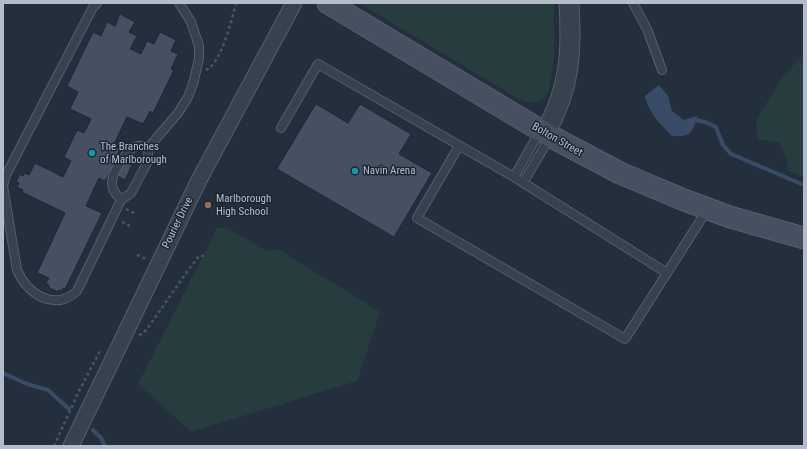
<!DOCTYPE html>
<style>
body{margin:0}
#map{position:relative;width:807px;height:449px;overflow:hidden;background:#242f3e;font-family:"Roboto Condensed",sans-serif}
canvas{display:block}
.frame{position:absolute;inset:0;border:4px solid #b4bcc9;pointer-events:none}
</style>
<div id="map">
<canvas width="807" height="449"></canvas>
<div class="frame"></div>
</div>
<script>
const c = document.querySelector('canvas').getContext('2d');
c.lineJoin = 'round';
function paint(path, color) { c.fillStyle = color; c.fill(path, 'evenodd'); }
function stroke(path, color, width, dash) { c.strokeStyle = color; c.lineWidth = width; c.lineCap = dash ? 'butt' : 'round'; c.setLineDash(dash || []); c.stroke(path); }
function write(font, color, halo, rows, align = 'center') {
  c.font = font + ' "Roboto Condensed",sans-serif'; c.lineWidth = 3; c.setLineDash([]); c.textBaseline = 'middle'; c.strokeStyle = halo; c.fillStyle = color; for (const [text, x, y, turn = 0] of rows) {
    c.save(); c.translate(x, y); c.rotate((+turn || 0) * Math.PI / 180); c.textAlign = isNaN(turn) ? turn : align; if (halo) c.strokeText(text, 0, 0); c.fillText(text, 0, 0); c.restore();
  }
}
paint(new Path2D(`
 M359,3H554V58L549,91L542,100L537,102L528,103L517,98Z
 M804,54V178L786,169L787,161L780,143L758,139L756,120L783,76Z
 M217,228H228L266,251L278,249L380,312L357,381L191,432L138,384Z`), '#263c3f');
paint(new Path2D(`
 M659,85L668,96L672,111L684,120L697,116C693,133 691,137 672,136C661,125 648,112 645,96Z`), '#394c67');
stroke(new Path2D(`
 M696,120L705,122L716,127L723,145L731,154L804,185
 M3,373L27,384L48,390L69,409
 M93,430L101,438L105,446`), '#394c67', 4);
const building = new Path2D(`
 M120,14L135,22L129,32L137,36L130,49L141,54L147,41L154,44L160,32L176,40L171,51L178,54L171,69L174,70L153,113L150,111L143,124L127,117L113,146L120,149L116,158L132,165L125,180L110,172L105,181L99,178L86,206L102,213L65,289L63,288L62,291L59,290L58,292L48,287L49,285L46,283L49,278L37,273L65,213L22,192L23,190L17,187L19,183L16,182L20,174L23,176L25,173L29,175L35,163L63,177L71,161L64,157L77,130L84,133L91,119L70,109L78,92L67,86L93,32L101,36L107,22L115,26Z
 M316,104L348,123L360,104L411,134L399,154L432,173L394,237L277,169Z`);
paint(building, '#455162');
stroke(building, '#1f2835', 1);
const service = new Path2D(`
 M633,3L647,29L662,70
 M281,128L318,64L514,177L667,273L707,210
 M459,146L417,218L625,339L667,273
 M514,177L540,131
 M523,183L550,137
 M3,186L17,270C27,294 55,312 77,291L121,200L131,193L147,163L149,147L178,113L188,97L193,84L199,59V46L191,22L179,3
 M3,186L6,175L92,9L97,3
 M121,200C116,195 111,189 112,181C113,171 127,149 137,146C140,145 145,147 149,147`);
const minor = new Path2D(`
 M71,446L199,180L294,3`);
const tertiary = new Path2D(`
 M545,133C570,89 572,53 569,3`);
const secondary = new Path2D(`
 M328,3L550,136L620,173L684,200L730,217L804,238`);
stroke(service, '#565f6c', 10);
stroke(minor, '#565f6c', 17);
stroke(tertiary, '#565f6c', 21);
stroke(secondary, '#565f6c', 23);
stroke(new Path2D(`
 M206,70C221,64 232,19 236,3
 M126,209L136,214
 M122,222L130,226
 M137,255L146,259
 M139,335L142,334L147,329L189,269L199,256H206
 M54,446L79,391L101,349`), '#44595c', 2.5, [3, 3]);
stroke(service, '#38414e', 8);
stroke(minor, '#38414e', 15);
stroke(tertiary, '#38414e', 19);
stroke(secondary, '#465061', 21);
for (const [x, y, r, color] of [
 [92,153,4,"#0f9aa8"],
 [355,171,4,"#0f9aa8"],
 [208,205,4,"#8d6e63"]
]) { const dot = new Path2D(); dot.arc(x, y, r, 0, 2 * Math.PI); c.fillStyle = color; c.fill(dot); stroke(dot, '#1d2633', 1.5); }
write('11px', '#b4bcc9', '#1d2633', [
 ["Bolton Street",557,140,30],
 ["Pourier Drive",178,223,-64]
]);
write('11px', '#b4bcc9', '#1d2633', [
 ["The Branches",100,147],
 ["of Marlborough",100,160],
 ["Navin Arena",363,171],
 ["Marlborough",216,199],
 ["High School",216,212]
], 'left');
</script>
